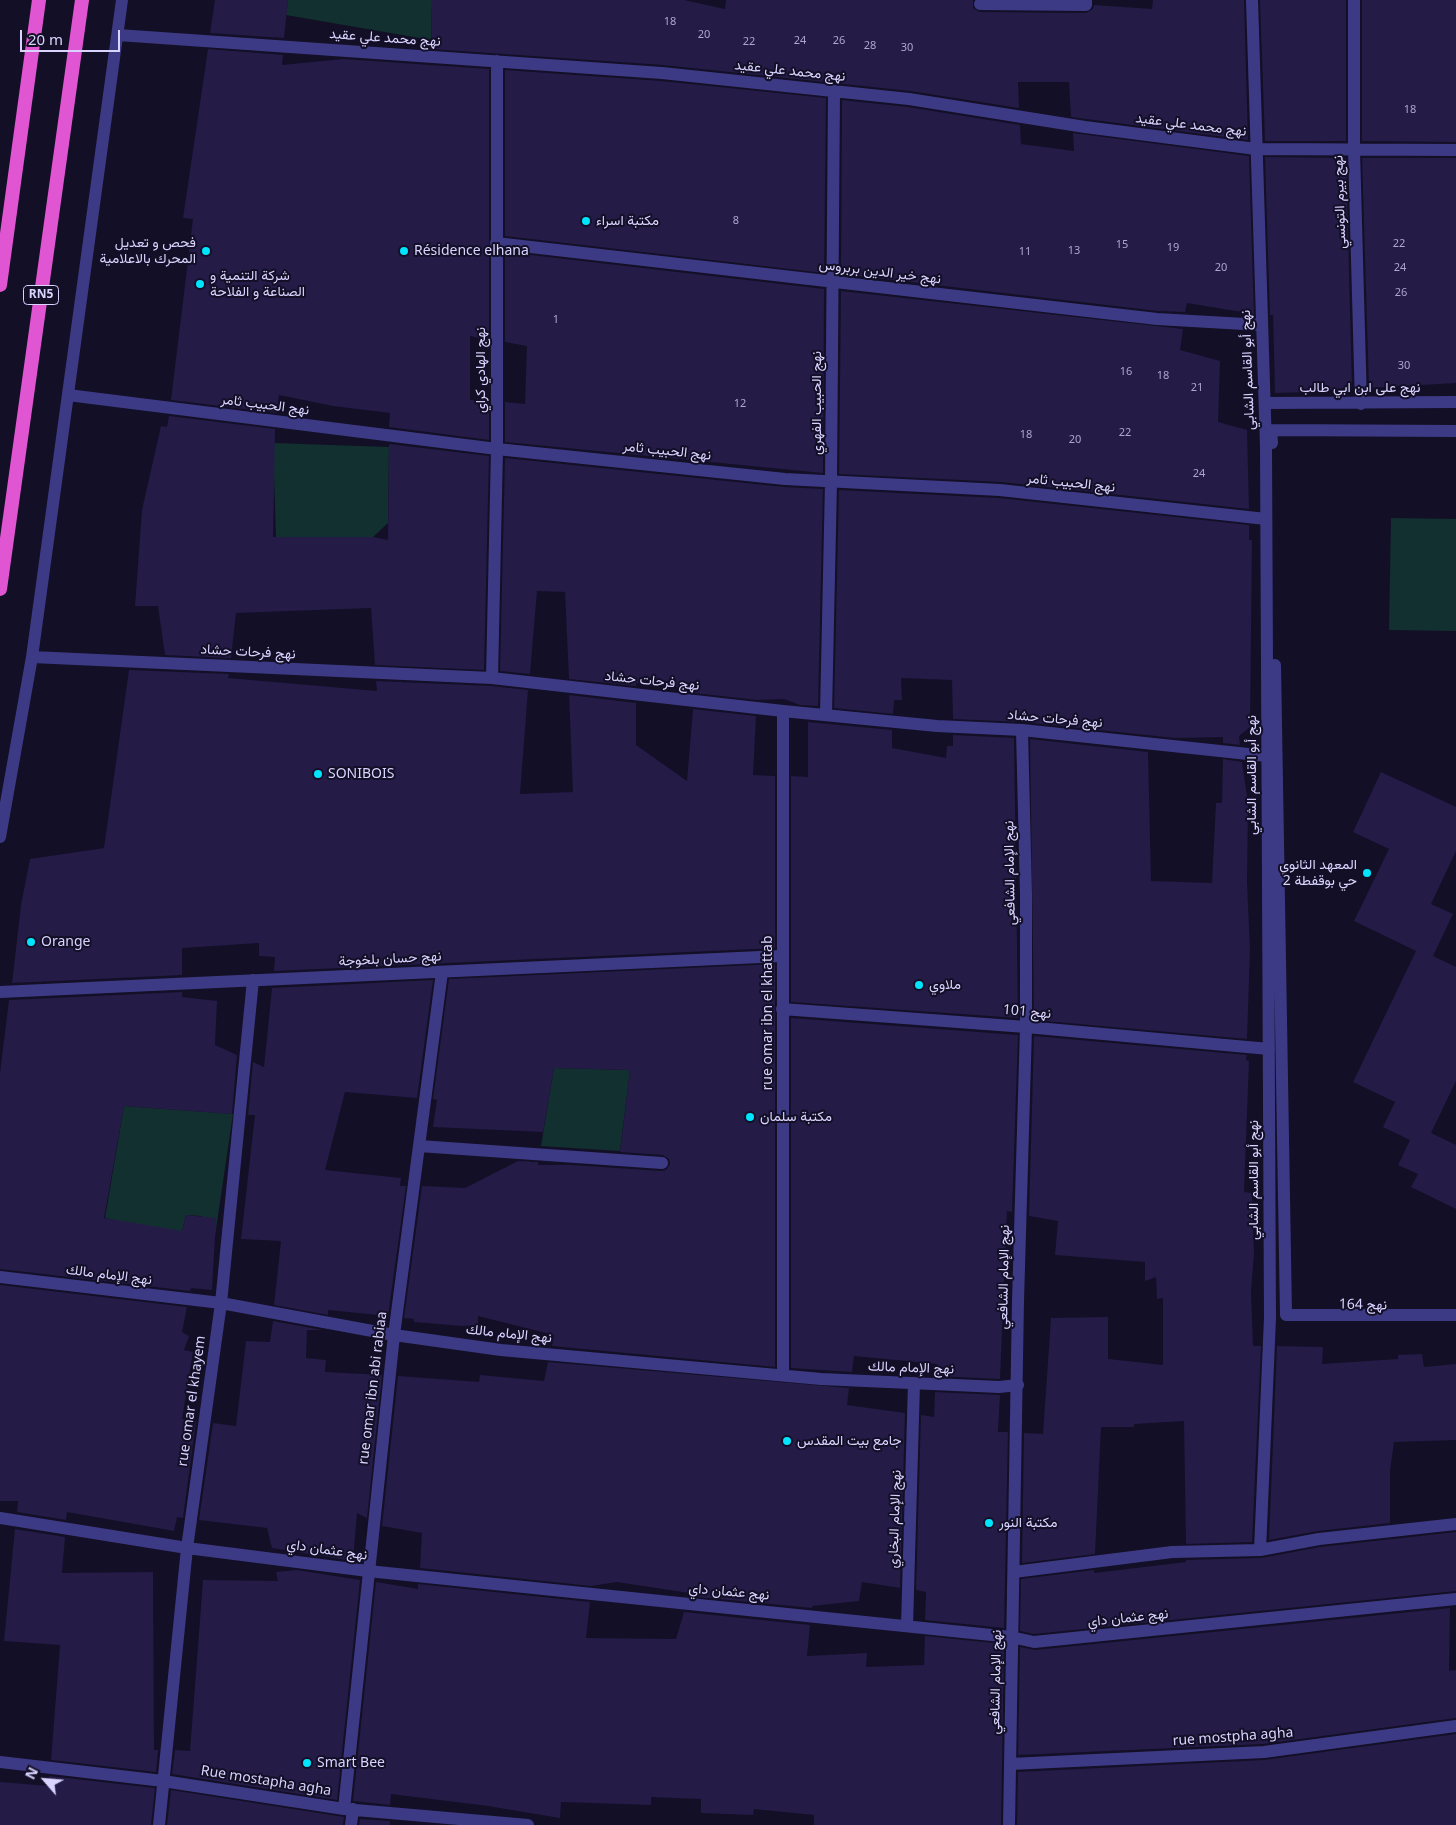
<!DOCTYPE html>
<meta charset="utf-8">
<style>
body{margin:0}
#map{position:relative;width:1456px;height:1825px;overflow:hidden;background:#130f26;font-family:"Noto Sans",sans-serif}
canvas{display:block}
.north{position:absolute;left:20px;top:1755px;width:50px;height:50px;-webkit-text-stroke:4px #130f26;paint-order:stroke;rotate:297deg;font-size:14px;font-weight:700;line-height:20px;text-align:center;color:#d9d4ff}
.north::after{content:'';display:block;margin:auto;width:18px;height:22px;background:#d9d4ff;clip-path:polygon(50% 0,100% 100%,50% 72%,0 100%)}
.scale{position:absolute;left:20px;top:30px;width:100px;height:22px;box-sizing:border-box;border:2px solid #d9d4ff;border-top:0;padding-left:6px;font-size:15px;line-height:18px;white-space:nowrap;color:#d9d4ff;-webkit-text-stroke:4px #130f26;paint-order:stroke}
</style>
<div id="map">
<canvas width="1456" height="1825"></canvas>
<div class="north">N</div>
<div class="scale">20 m</div>
</div>
<script>
const c = document.querySelector('canvas').getContext('2d');
c.lineJoin = 'round';
function paint(path, color) { c.fillStyle = color; c.fill(path, 'evenodd'); }
function stroke(path, color, width, dash) { c.strokeStyle = color; c.lineWidth = width; c.lineCap = dash ? 'butt' : 'round'; c.setLineDash(dash || []); c.stroke(path); }
function write(font, color, halo, rows, align = 'center') {
  c.font = font + ' "Noto Sans",Vazirmatn,sans-serif'; c.lineWidth = 4; c.setLineDash([]); c.textBaseline = 'middle'; c.strokeStyle = halo; c.fillStyle = color; for (const [text, x, y, turn = 0] of rows) {
    c.save(); c.translate(x, y); c.rotate((+turn || 0) * Math.PI / 180); c.textAlign = isNaN(turn) ? turn : align; if (halo) c.strokeText(text, 0, 0); c.fillText(text, 0, 0); c.restore();
  }
}
paint(new Path2D(`
 M288,0H432L431,40L286,15Z
 M273,443L389,447L388,523L373,537H276Z
 M1391,518L1456,519V631L1389,630Z
 M554,1068L630,1070L620,1151L541,1146Z
 M124,1106L233,1114L215,1236L201,1216L186,1215L181,1235L105,1218Z`), '#12302f');
paint(new Path2D(`
 M215,0H288L284,38L210,33Z
 M432,0H684L725,9L726,0H973V8L980,12L1086,13L1093,9L1094,5L1152,9L1153,0H1244L1248,140L1071,117L1069,82H1018L1019,108L910,91L663,65L431,49Z
 M1260,0H1346V141H1265Z
 M1362,0H1456V142L1362,141Z
 M208,49L283,55L282,65L343,59L489,69V340L470,336V400L489,401V440L389,427L390,413L333,406L279,395L277,413L171,400L193,219L183,218Z
 M505,70L661,81L826,98L824,273L505,236Z
 M842,100L908,107L1020,125L1021,144L1074,151L1073,133L1249,156L1254,314L1187,303L1185,312L1158,311L841,274Z
 M1265,157L1346,158L1352,387L1313,392L1275,393L1273,315H1270Z
 M1362,158H1456V383L1369,388Z
 M505,252L824,289L823,473L505,442V402L525,404L527,346L505,342Z
 M841,291L1183,329L1180,350L1220,361L1218,422L1247,430L1249,509L1001,482L839,474Z
 M169,416L275,429L273,537H373L388,540L389,444L489,456L484,670L375,665L371,608L236,613L231,658L165,655L158,606H135L142,510L161,426L167,427Z
 M505,458L784,487L823,489L818,706L800,705L784,699L757,700L694,693V689L636,683V686L569,679L565,592L537,591L530,674L500,671Z
 M839,490L999,498L1249,525V540H1252L1250,727L1239,736L1240,745L1223,743V737L1175,738L1023,722L953,719L952,680L901,678L902,700H894L893,714L834,708Z
 M129,670L229,674L228,678L377,691L376,681L491,686L528,690L520,794L573,792L569,695L636,703V745L687,781L693,709L756,716L753,775L775,776V948L274,971L275,957L259,956V943L182,948V975L12,983L21,905L30,859L104,848Z
 M808,722L892,730V748L946,758L947,746H953V735L1014,738L1018,1018L791,1002V776L808,777Z
 M1030,739L1148,752L1151,881L1212,883L1216,803H1222L1223,759L1242,762L1248,803L1247,882L1250,950L1247,1039L1034,1020Z
 M1381,772L1456,807V851L1431,904L1453,914L1433,956L1456,967V1081L1431,1133L1456,1145V1209L1411,1187L1418,1174L1398,1165L1410,1140L1383,1127L1395,1102L1353,1082L1416,951L1354,921L1389,849L1353,832Z
 M775,964V1367L552,1346L554,1335L478,1316V1325L462,1326L414,1322V1319L404,1318L422,1186L465,1188L518,1161L538,1162V1165H572L661,1171L666,1170L670,1164L669,1159L663,1155L620,1152L630,1070L554,1068L543,1132L433,1127L437,1100L433,1099L449,979Z
 M433,980L417,1098L345,1092L325,1170L401,1178L400,1186H406L388,1316L328,1310V1315L274,1305L281,1241L241,1239L255,1115H248L253,1062L264,1067L272,988Z
 M182,992V997L217,1001L215,1045L237,1055L232,1114L124,1106L104,1218L182,1231L186,1215L216,1218L212,1290L191,1288L190,1291L0,1269V1073L9,1000Z
 M791,1018L1018,1035L1012,1212L1007,1211L1000,1379L936,1376L937,1364L854,1356L852,1372L791,1368Z
 M1034,1036L1247,1055L1246,1060L1249,1061L1244,1192L1252,1193L1254,1254L1251,1292L1253,1346H1261L1252,1542L1186,1544L1184,1421L1134,1424V1427H1101L1095,1554L1022,1563L1024,1433L1043,1434L1051,1318L1108,1317V1359L1163,1365V1298L1157,1299L1156,1277L1145,1281V1262L1055,1255L1058,1221L1029,1216Z
 M0,1285L187,1307L182,1332L189,1336L184,1350L193,1352L182,1419L196,1421L183,1518L177,1517L174,1531L67,1512L66,1520L17,1512L18,1501H0Z
 M273,1321L322,1330H307L306,1358L326,1360L325,1372L382,1375L367,1518L357,1513L353,1561L272,1548L267,1528L199,1520L213,1423L236,1426L246,1341L270,1342Z
 M1277,1346L1323,1347L1322,1364L1398,1359V1355L1422,1354L1424,1367L1456,1364V1440L1394,1442L1390,1471V1523L1318,1531L1269,1540Z
 M548,1362L849,1388L847,1405L905,1413L900,1588L862,1582L859,1601L812,1606V1608L688,1596L689,1593L617,1582L591,1586L420,1568L422,1533L382,1526L398,1376L479,1382L480,1375L544,1381Z
 M935,1392L1000,1395L998,1432H1008L1004,1628L925,1620L926,1592L916,1590L921,1415L934,1417Z
 M15,1529L65,1537L62,1573L153,1572L154,1750H158L156,1772L51,1760L60,1645L4,1641Z
 M1456,1532V1591L1034,1634L1020,1631L1021,1579L1094,1570V1573L1186,1562V1560L1261,1558L1320,1547Z
 M297,1570L360,1580L337,1800L172,1774L175,1750L190,1751L203,1580L278,1581L276,1572Z
 M376,1582L418,1589V1584L590,1602L586,1638L676,1639L684,1612L810,1625L807,1656L867,1653L866,1667L924,1665L925,1636L1004,1644L1001,1825H814V1815L754,1809L753,1815L701,1813V1799L651,1797V1805L561,1802L560,1818L488,1806L391,1794L390,1805L353,1801Z
 M1450,1608L1449,1671L1456,1670V1718L1263,1744L1018,1755L1020,1647L1035,1650Z
 M1456,1734V1825H1017L1018,1772L1264,1760Z
 M49,1776L155,1788L151,1825H0V1782L49,1786Z
 M171,1790L344,1817L343,1825H167Z
 M360,1819L390,1821V1825H359Z`), '#241b47');
stroke(new Path2D(`
 M1252,0L1266,447L1270,1318L1260,1550
 M1354,0V150L1361,404
 M980,4L1086,5V0
 M118,35L662,73L909,99L1085,127L1256,149L1456,150
 M496,243L1157,319L1262,325
 M68,395L497,449L785,479L1000,490L1266,519
 M1265,403L1456,402
 M1272,443L1271,430L1456,431
 M32,657L492,678L783,711L937,726L1022,730L1267,756
 M1275,665L1286,1315H1456
 M492,678L497,449V61
 M783,711V1374
 M826,714L831,482L834,91
 M0,837L32,657L122,0
 M0,992L782,956
 M782,1009L1026,1027L1269,1049
 M419,1146L662,1163
 M0,1277L221,1303L394,1335L501,1350L821,1379L999,1387L1018,1385
 M0,1518L187,1548L368,1571L1011,1637L1034,1642L1456,1599
 M1014,1572L1172,1552L1260,1550L1319,1539L1456,1524
 M907,1626L914,1383
 M0,1762L163,1781L344,1809L528,1825
 M1010,1764L1264,1752L1456,1726
 M344,1809L394,1335L442,972
 M159,1825L187,1548L221,1303L253,980
 M351,1825L353,1809
 M1009,1825L1018,1301L1026,1027V895L1022,730`), '#3d3a85', 12);
stroke(new Path2D(`
 M0,285L39,0
 M0,589L82,0`), '#e055d1', 14);
for (const [x, y, r, color] of [
 [586,221,5,"#00e5ff"],
 [206,251,5,"#00e5ff"],
 [404,251,5,"#00e5ff"],
 [200,284,5,"#00e5ff"],
 [318,774,5,"#00e5ff"],
 [1367,873,5,"#00e5ff"],
 [31,942,5,"#00e5ff"],
 [919,985,5,"#00e5ff"],
 [750,1117,5,"#00e5ff"],
 [787,1441,5,"#00e5ff"],
 [989,1523,5,"#00e5ff"],
 [307,1763,5,"#00e5ff"]
]) { const dot = new Path2D(); dot.arc(x, y, r, 0, 2 * Math.PI); c.fillStyle = color; c.fill(dot); stroke(dot, '#130f26', 2); }
write('11px', '#aca6d1', null, [
 ["18",670,22],
 ["20",704,35],
 ["24",800,41],
 ["26",839,41],
 ["22",749,42],
 ["28",870,46],
 ["30",907,48],
 ["18",1410,110],
 ["8",736,221],
 ["22",1399,244],
 ["15",1122,245],
 ["19",1173,248],
 ["13",1074,251],
 ["11",1025,252],
 ["20",1221,268],
 ["24",1400,268],
 ["26",1401,293],
 ["1",556,320],
 ["30",1404,366],
 ["16",1126,372],
 ["18",1163,376],
 ["21",1197,388],
 ["12",740,404],
 ["22",1125,433],
 ["18",1026,435],
 ["20",1075,440],
 ["24",1199,474]
]);
for (const [x, y, w] of [
 [41,295,35]
]) { const box = new Path2D(); box.roundRect(x - w / 2, y - 9.5, w, 19, 4); c.fillStyle = '#130f26'; c.fill(box); stroke(box, '#d9d4ff', 1); }
write('bold 12px', '#d9d4ff', null, [
 ["RN5",41,295]
]);
write('14px', '#d9d4ff', '#130f26', [
 ["نهج محمد علي عقيد",385,38,4],
 ["نهج محمد علي عقيد",790,71,6],
 ["نهج محمد علي عقيد",1191,125,7],
 ["نهج بيرم التونسي",1340,202,-92],
 ["نهج خير الدين بربروس",880,272,7],
 ["نهج الهادي كراي",481,370,-90],
 ["نهج أبو القاسم الشابي",1248,370,-92],
 ["نهج على ابن ابي طالب",1360,388],
 ["نهج الحبيب الفهري",817,403,-90],
 ["نهج الحبيب ثامر",265,405,7],
 ["نهج الحبيب ثامر",667,451,6],
 ["نهج الحبيب ثامر",1071,483,6],
 ["نهج فرحات حشاد",248,652,3],
 ["نهج فرحات حشاد",652,681,6],
 ["نهج فرحات حشاد",1055,719,5],
 ["نهج أبو القاسم الشابي",1252,775,-90],
 ["نهج الإمام الشافعي",1010,873,-91],
 ["نهج حسان بلخوجة",390,959,-3],
 ["نهج 101",1027,1012,5],
 ["rue omar ibn el khattab",768,1013,-90],
 ["نهج أبو القاسم الشابي",1254,1180,-90],
 ["نهج الإمام مالك",109,1275,7],
 ["نهج الإمام الشافعي",1004,1277,-89],
 ["نهج 164",1363,1305,1],
 ["نهج الإمام مالك",509,1334,6],
 ["نهج الإمام مالك",911,1368,2],
 ["rue omar ibn abi rabiaa",373,1388,-83],
 ["rue omar el khayem",192,1401,-82],
 ["نهج الإمام البخاري",895,1519,-88],
 ["نهج عثمان داي",327,1550,8],
 ["نهج عثمان داي",729,1592,5],
 ["نهج عثمان داي",1128,1618,-6],
 ["نهج الإمام الشافعي",996,1682,-89],
 ["rue mostpha agha",1233,1737,-4],
 ["Rue mostapha agha",266,1781,9]
]);
write('14px', '#d9d4ff', '#130f26', [
 ["مكتبة اسراء",596,221],
 ["فحص و تعديل",196,243,"right"],
 ["المحرك بالاعلامية",196,259,"right"],
 ["Résidence elhana",414,251],
 ["شركة التنمية و",210,276],
 ["الصناعة و الفلاحة",210,292],
 ["SONIBOIS",328,774],
 ["المعهد الثانوي",1357,865,"right"],
 ["حي بوقفطة 2",1357,881,"right"],
 ["Orange",41,942],
 ["ملاوي",929,985],
 ["مكتبة سلمان",760,1117],
 ["جامع بيت المقدس",797,1441],
 ["مكتبة النور",999,1523],
 ["Smart Bee",317,1763]
], 'left');
</script>
